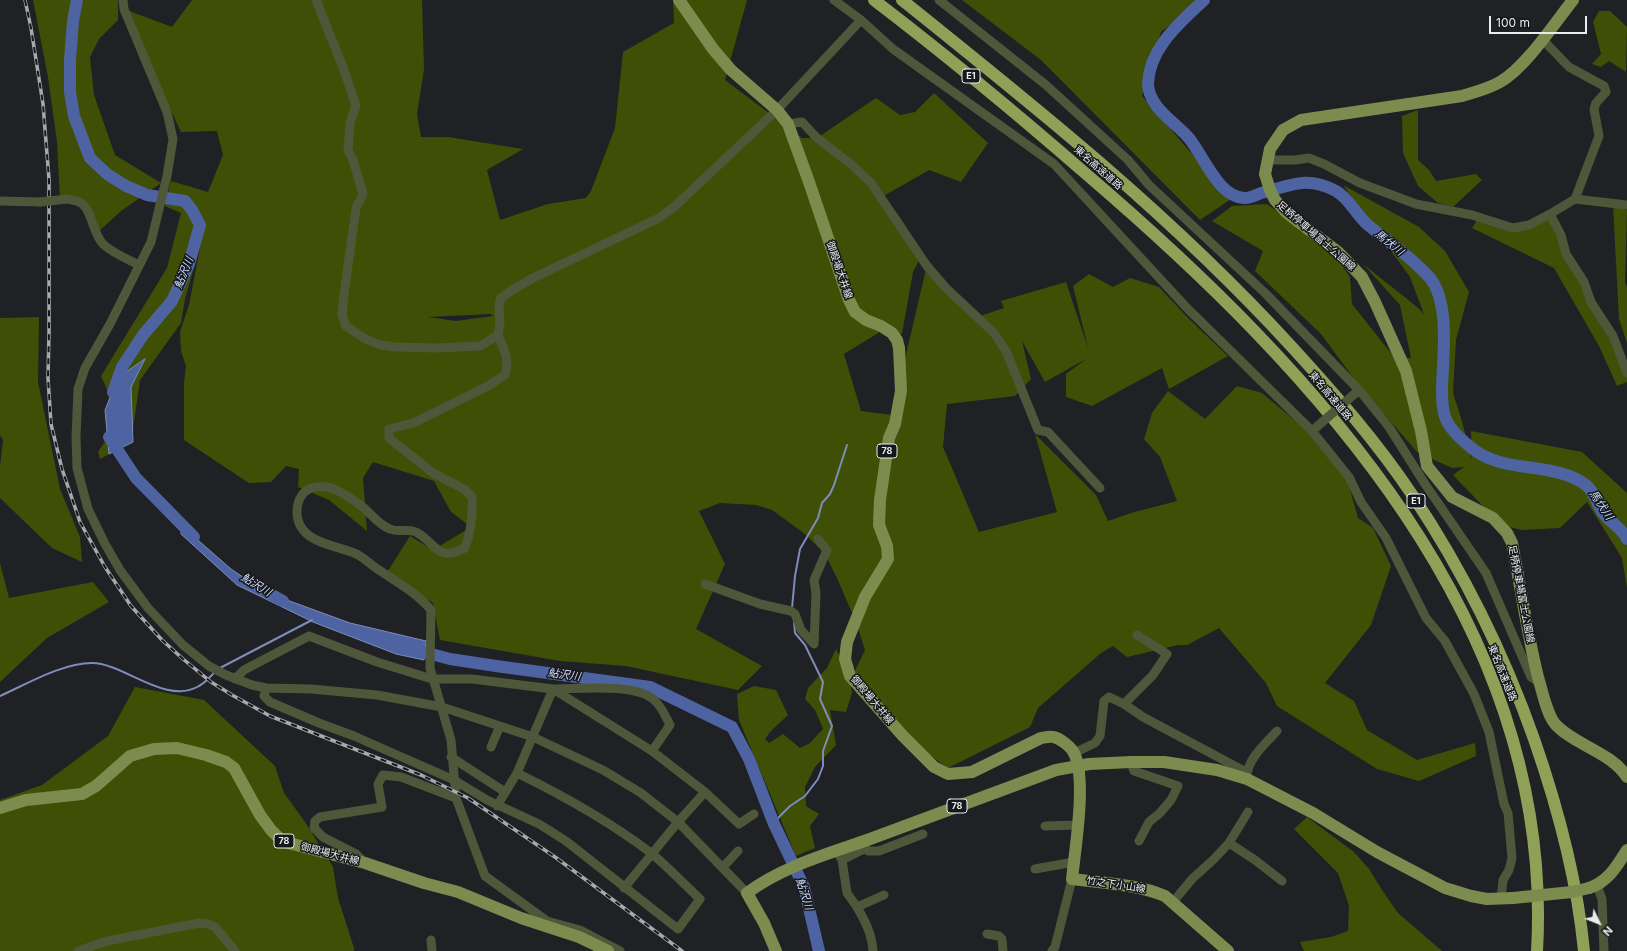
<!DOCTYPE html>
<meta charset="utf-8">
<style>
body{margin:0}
#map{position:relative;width:1627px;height:951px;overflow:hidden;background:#1f2125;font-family:Inter,sans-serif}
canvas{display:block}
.north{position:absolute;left:1579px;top:903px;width:40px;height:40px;-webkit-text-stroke:3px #16181b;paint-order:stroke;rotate:133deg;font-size:11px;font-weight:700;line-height:16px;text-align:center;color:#eaebed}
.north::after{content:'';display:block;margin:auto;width:14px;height:18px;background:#eaebed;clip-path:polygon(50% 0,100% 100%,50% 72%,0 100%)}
.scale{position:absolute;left:1489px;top:16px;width:98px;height:18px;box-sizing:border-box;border:2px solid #eaebed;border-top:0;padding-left:5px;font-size:12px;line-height:14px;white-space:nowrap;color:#eaebed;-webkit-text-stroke:3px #16181b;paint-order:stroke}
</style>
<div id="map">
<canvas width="1627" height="951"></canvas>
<div class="north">N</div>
<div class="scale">100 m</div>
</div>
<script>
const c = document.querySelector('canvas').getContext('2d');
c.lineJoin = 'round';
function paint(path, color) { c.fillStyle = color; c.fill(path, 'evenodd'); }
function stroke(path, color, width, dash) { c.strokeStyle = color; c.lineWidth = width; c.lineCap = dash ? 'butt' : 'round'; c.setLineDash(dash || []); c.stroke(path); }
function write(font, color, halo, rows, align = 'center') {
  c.font = font + ' Inter,"Noto Sans JP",sans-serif'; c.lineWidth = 3; c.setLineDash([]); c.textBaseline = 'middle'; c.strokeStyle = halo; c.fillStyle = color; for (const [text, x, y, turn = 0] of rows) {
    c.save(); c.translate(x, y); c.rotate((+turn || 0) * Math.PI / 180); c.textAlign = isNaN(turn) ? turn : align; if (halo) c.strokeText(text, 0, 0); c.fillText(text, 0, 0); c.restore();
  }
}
paint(new Path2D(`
 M33,0H118V20L99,39L90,57L94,95L115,155L161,183L121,211L96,234L81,202L60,198L57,142L48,77Z
 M192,0H422L424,69L417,114L421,137H448L523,149L487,170L500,220L548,204L586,198L591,191L615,128L623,52L674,23L673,0H747L725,80L802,138H817L876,98L900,115L915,112L934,93L988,143L961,182L929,170L882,197L902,220L920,258L913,272L902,334L883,330L844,354L861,411L892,415L926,269L977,317L1004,308L1001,301L1066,282L1088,348L1073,286L1089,274L1113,287L1130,278L1159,287L1189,319L1228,356L1169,389L1162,368L1092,406L1066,397V374L1086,359L1045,382L1022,341L1031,379L1015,396L947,404L943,447L979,532L1057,512L1035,434L1096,495L1108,521L1131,513L1177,501L1160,457L1144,439L1152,413L1168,391L1205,419L1237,386L1262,393L1304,428L1347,479L1358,518L1373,528L1391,566L1371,625L1325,683L1354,701L1367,730L1417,760L1475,743L1476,756L1419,781L1377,769L1277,706L1266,683L1219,628L1187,645H1178L1127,657L1113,646L1101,653L1038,708L1030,727L948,768L920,748L854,673L865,650L856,622L837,578L825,554L805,534L772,510L756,505L720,503L699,511L725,564L696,629L762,666L738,690L626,666L560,661L440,640L433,603L386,574L410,536L433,550L471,527L451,512L434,481L373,462L363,478L367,531L329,500L298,487L299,469L286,466L271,482L249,483L184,440V383L186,366L181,351L180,332L189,305L201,243L185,299L181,323L140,380L131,443L100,459L98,452L106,440L109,394L101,376L167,268L181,213L165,206L171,181L208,192L223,155L217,131L181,132L124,9L172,27ZM491,314L493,316L456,321L428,317Z
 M962,0H1202L1161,32L1142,96L1231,199L1200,220L1041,60Z
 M1599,11H1610L1627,27L1626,72L1609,61L1601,67L1592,64L1601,54L1593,22Z
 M1418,110V160L1429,170L1436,181L1476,174L1482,180L1453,207L1438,203L1418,186L1403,153L1402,116Z
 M1343,185L1419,227L1445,251L1469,292L1456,340L1453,393L1461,418L1472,459L1471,431L1582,452L1627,493V588L1622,558L1587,502L1560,528L1522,530L1501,525L1453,475L1464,467L1452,468L1417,452L1355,380L1321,334L1255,271L1263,251L1212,221L1232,206L1267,204L1334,254L1350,277L1352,304L1394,357L1411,358L1400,305L1363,264L1417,307L1424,314L1410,277Z
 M1613,205L1627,210L1625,282L1627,288V343L1619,319Z
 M1479,217L1522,229L1552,218L1627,375V382L1617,386L1599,346L1554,268L1472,228Z
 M39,317L38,382L60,489L80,537L82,562L52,548L0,498V467L3,440L0,435V318Z
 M0,563L9,598L93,582L109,602L47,638L0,682Z
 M836,649L849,676L852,693L846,712L830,710L836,745L815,767L805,787L806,806L819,814L810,826L815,848L796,856L739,720L737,694L754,686L776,690L788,715L770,732L765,739L769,743L783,734L800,748L810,743L823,729L815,710L805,699L808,688L827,668Z
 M135,687L204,700L275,766L284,793L305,822L333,867L338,898L354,948V951H0V800L42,785L108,736Z
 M1307,817L1354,852L1369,869L1384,893L1398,913L1442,951H1304L1300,942L1331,937L1348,931L1349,906L1338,873L1294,829Z`), '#404f06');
const water = new Path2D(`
 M145,359L131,387L133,442L109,454L105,410L118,378Z
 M183,527L231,569L265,592L350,623L426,641L424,660L396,654L313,622L237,585L181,534Z`);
paint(water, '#4e64a2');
stroke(water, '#7d8cb8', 1);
stroke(new Path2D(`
 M792,608L795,576L800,549L818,518L822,503L830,494L834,485L847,445
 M220,668L312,620
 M0,696C27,684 62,663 92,663C124,663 166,706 199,686C205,683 210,677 215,672
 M774,824L779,817L790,806L805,796L818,779L823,766V751L832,726L820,699L823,682L805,645L795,633L794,622`), '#7d8cb8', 2);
stroke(new Path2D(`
 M77,0L73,21L70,60V92L74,116L90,158L107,174L126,186L147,195L185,201L192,210L200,225L189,264L172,301L143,335L122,367L113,392
 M1204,0C1180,23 1150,47 1148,83C1148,107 1175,122 1188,137C1203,154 1218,198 1245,198C1250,198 1256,195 1261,193C1290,186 1306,175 1336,191C1350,199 1356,215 1368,225C1388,242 1412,257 1430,278C1450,303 1443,356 1442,387C1442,399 1442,415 1449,425C1455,434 1464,442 1473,449C1504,474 1554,461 1586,485C1596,493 1596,505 1604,514C1611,523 1622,528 1627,539
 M109,437L136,478L194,537
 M250,583L283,601
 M420,651L450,659L496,666L650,687L732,727L749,759L774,824L804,887L819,951`), '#4e64a2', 12);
stroke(new Path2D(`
 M123,0L124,9L167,112L173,139L167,176L151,242L110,324L85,368L78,389L76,437L77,468L88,509L105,544L120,570L148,608L183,645L209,666L226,675L252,685L266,688L311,689L377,695L442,707L533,737L603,770L641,793L678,822L747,893
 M316,0L344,70L356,106L350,122L348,150L353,160L363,194L356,208L344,294L342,315L346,326L364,338L380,345L395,347L437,348L480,346L498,335
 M834,0L861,20L893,49L1054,164L1187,308L1312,431L1349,477L1361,502L1386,538L1426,618L1445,641L1474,694L1489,732L1504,804L1508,813L1512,858L1509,870L1503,880L1501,899
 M939,0L1046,85L1128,160L1149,185L1265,293L1359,390L1389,427L1425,484L1486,573L1531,677L1540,683
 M1542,39L1569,67L1604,86L1606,92L1596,103L1594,109L1599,136L1575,199
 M788,124L802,122L817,138L852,165L871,183L927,266L946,288L994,333L1006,351L1038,430L1048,432L1100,488
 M1267,160H1295L1309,158L1324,164L1360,183L1416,204L1472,215L1513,228L1529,225L1550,214L1575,199L1627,205
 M67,199C71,200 75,200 79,202C92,207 92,234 104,245C113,253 127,259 139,265
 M0,201L40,202
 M1550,214L1561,235L1566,254L1584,282L1591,302L1613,336L1627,373
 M705,584L760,604L791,611L795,614L801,630L814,644
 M814,644L816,593L814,580L827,550L818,539
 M235,679L244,670L309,636L377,662L432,679H472L553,689L652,751L705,792L739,824L754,814
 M266,688L264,696L270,702L319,723L354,736L454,780L487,800L539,824L566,841L678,929L700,899C684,884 668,867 651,853C609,821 564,796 517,773
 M1124,704L1143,717L1246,772
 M491,747L500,726
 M1074,753L1095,743L1100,736L1104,701L1109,697L1124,704L1153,675L1167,654L1137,635
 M451,757L505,792
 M1131,762L1134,771L1178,786L1171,800L1160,813L1149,822L1139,841
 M1247,778C1246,760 1266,743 1277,731
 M497,806L517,773L553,689C579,689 633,683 653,699C661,705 666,717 670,725L652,751
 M1045,826L1077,825
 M1229,843L1255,860L1282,881
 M837,851L842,860L847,893L857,907L884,895
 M842,860L866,848L868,851H879L923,834
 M364,862L356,854L323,837L314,828L315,821L320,817L382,807L378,784L383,775L401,777L456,798
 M723,867L738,851
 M1035,869L1074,862
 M1597,885L1602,899L1604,951
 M624,888L678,822L705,792
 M1173,902L1192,879L1214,859L1229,843L1248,812
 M857,907C865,921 872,934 873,951
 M987,934L999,936L1002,939L1003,951
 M431,940L432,951
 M78,951L107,941L199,923L209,924L215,927L235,951
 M620,951L580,930L547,921L485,876L456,798L451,740L430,668L431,610C416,592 395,581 376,568C369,563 362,556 354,553C339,547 314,543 304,531C295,521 295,505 302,495C308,487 319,486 327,487C336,488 357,502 364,508C372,515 379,525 390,529C399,533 407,528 416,532C437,543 436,563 465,548C471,532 473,515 472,497L464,489L433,473L389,438V429L413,423L488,386L505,375L507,367L506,355L498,335L500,323L499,305L501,298L512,290L533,278L659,218L674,207L777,110L861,20
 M1052,951L1055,947L1072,879`), '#4f573a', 9);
stroke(new Path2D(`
 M679,0L713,49L731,70L777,110L788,124L809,182L849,300L855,312L866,320L881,326L892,333L897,340L899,348L901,391L895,424L889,438L880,500L879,525L887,546L888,559L865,597L847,642L845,659L850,676L903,736L934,767L948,774L972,772L1041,738C1044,738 1049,736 1053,737C1060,738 1071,747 1074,753C1087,779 1075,849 1072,879C1102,883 1137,884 1165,896L1228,951
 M1573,0C1554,24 1525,68 1500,82C1488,89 1475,92 1462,96L1301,120L1283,130L1270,149L1265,174L1270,190L1275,200L1287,213L1338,252L1362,277L1375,302L1406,371L1421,431L1427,466L1452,497L1493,518L1507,533L1512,543C1521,588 1527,633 1538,677C1542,690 1547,716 1556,725C1576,746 1611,752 1627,777
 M0,808L26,800L82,794L96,786L130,756L154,749L177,748L206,755L226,762L234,768L260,815L271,830L279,838L285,842L365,863L424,883L458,892L521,918L579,937L608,951
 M1589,888C1608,882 1617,866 1627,850
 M776,951L764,923L747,893C783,866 828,854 870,839C932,816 994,793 1056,770L1089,764L1131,762H1164L1217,770L1247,779L1313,813L1377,852L1445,888L1471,896L1487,899L1513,898`), '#7c8c4f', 12);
stroke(new Path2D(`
 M874,0C946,55 1016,113 1085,173C1315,370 1556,625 1537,951
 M902,0C1038,109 1172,216 1291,346C1334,393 1377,442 1413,496C1463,571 1504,654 1534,739C1558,808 1577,878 1584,951`), '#8ea157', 12);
const rail = new Path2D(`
 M25,0L31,28L43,104L49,179V332L48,378L51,424L62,469L80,522L105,567L131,606L162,640L183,659L211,682L232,695L270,716L421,775L468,798L555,857L682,951`);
stroke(rail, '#a8a9ac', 3.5);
stroke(rail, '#16181b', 2, [6]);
stroke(new Path2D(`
 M40,202L67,199
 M1312,431L1359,390`), '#4f573a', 9);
stroke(new Path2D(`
 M1513,898L1572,892L1589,888`), '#7c8c4f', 12);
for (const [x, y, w] of [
 [971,76,18],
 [887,451,20],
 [1416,501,18],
 [957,806,20],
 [284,841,20]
]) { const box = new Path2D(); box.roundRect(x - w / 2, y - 7, w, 14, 3); c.fillStyle = '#16181b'; c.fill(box); stroke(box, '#eaebed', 1); }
write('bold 9px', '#eaebed', null, [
 ["E1",971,76],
 ["78",887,451],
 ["E1",1416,501],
 ["78",957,806],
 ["78",284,841]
]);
write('10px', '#eaebed', '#16181b', [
 ["東名高速道路",1098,168,41],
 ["足柄停車場富士公園線",1316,236,41],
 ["御殿場大井線",839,270,71],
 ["東名高速道路",1330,396,50],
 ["足柄停車場富士公園線",1521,594,79],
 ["東名高速道路",1502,673,68],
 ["御殿場大井線",872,700,50],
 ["御殿場大井線",330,854,15],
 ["竹之下小山線",1116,885,9]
]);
write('italic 11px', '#cbdafe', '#16181b', [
 ["馬伏川",1389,243,39],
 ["鮎沢川",184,273,-68],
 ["馬伏川",1601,505,56],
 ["鮎沢川",256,585,31],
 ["鮎沢川",564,675,8],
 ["鮎沢川",804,894,72]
]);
</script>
